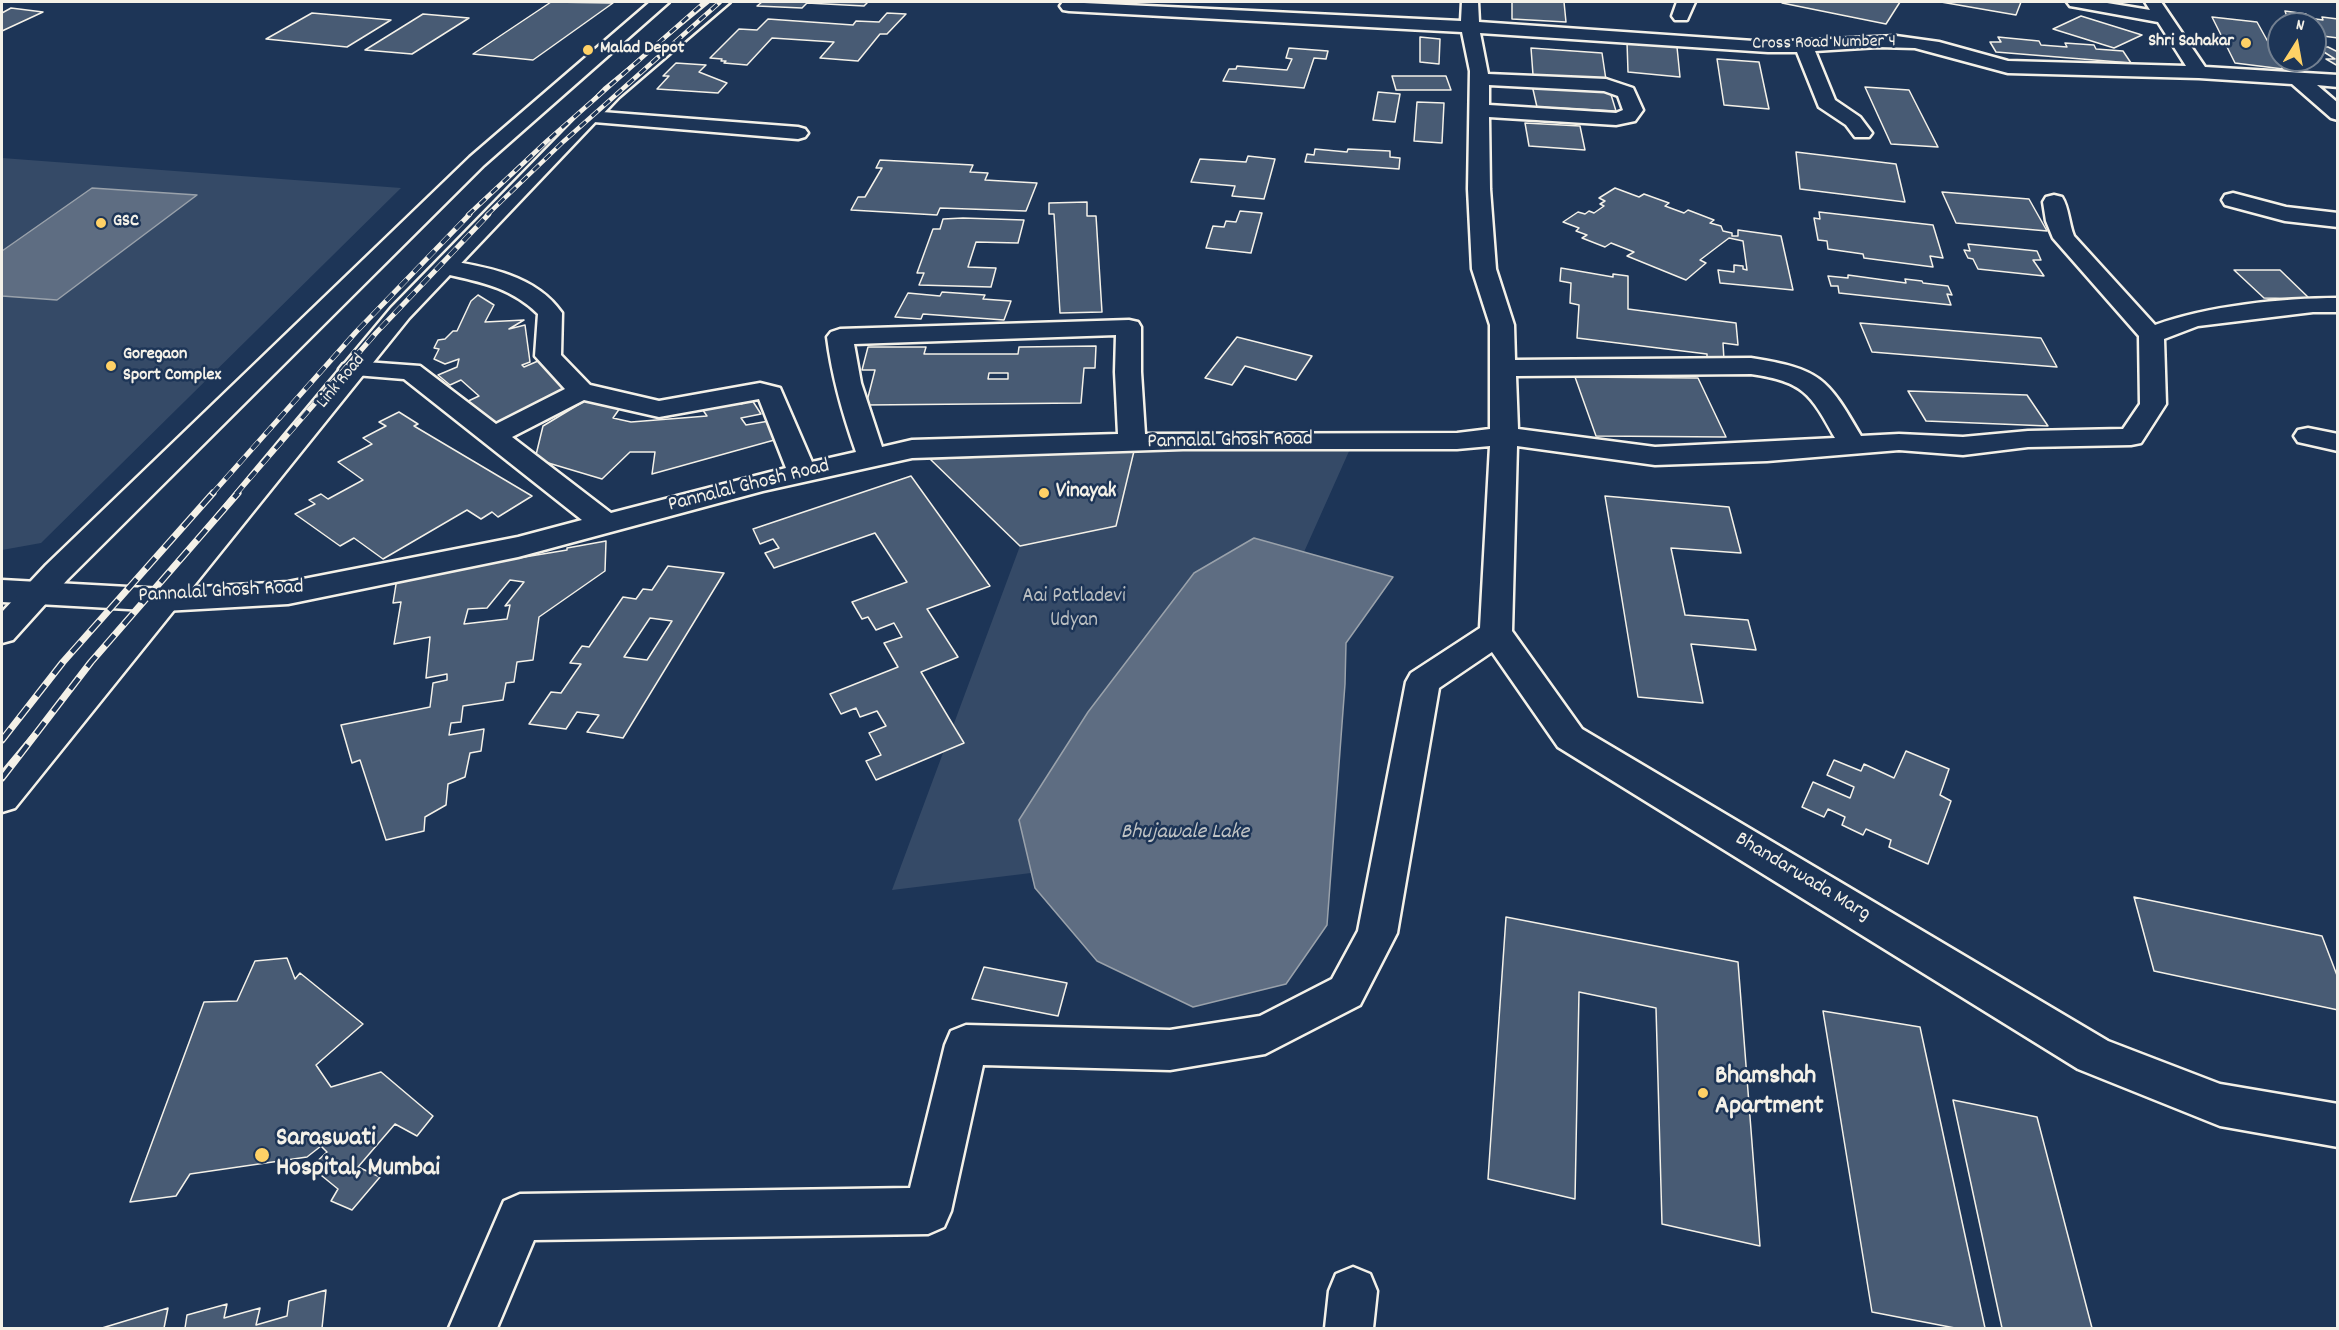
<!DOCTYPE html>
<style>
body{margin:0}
#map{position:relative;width:2339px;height:1330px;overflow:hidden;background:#1d3557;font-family:Dekko,sans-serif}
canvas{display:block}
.frame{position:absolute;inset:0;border:3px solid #f4f1e8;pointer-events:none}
.north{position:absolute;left:2267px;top:12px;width:60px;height:60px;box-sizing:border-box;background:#1d3557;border:2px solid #738091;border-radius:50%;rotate:11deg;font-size:16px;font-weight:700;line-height:24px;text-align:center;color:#f4f1e8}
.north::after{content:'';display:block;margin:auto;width:21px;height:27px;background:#ffd166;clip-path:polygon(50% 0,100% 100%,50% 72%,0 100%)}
</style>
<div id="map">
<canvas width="2339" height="1330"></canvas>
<div class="frame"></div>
<div class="north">N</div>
</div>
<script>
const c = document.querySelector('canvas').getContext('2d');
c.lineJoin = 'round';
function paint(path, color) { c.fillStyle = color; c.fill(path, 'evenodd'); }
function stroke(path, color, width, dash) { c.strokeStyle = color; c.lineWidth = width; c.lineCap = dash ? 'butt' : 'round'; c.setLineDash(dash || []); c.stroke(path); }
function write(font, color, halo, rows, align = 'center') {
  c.font = font + ' Dekko,sans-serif'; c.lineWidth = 5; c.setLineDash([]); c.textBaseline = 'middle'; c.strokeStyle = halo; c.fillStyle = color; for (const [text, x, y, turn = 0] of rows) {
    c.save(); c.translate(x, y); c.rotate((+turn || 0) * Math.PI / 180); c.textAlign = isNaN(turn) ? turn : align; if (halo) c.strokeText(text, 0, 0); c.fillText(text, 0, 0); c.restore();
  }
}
paint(new Path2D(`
 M2,158L401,188L41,543L2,550Z
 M1350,449L1304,552L1254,538L1020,819L1031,873L892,890L1020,546L1116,526L1134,451Z`), '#354a67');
const water = new Path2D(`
 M92,188L197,195L57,300L2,296V251Z
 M1254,538L1393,577L1346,643L1345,684L1327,925L1286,984L1193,1007L1097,961L1035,888L1019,820L1088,712L1194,573Z`);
paint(water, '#5e6d82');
stroke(water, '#9aa2ab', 1.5);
const building = new Path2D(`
 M551,2L613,3L533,60L473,54Z
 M762,2H868L864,6L807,3L802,8L757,6Z
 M1512,2H1564L1566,22L1512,19Z
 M1783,2H1900L1886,24L1782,3Z
 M1941,2H2021L2016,15Z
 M11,8L43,12L2,31V13Z
 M2285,11L2306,14L2308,18L2323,20L2322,17L2338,19V38L2315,35V24H2299L2298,21L2288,20Z
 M312,13L391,20L347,47L266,39Z
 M887,13L906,14L887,34H880L858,61L820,58L834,42L772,38L747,65L724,63L726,61H721L722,59L710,58L739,29L757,30L768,19L853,25L856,21L879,22Z
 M423,14L469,18L412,54L365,50Z
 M2081,16L2142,35L2114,48L2053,29Z
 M2212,17L2257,22L2283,69L2235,63Z
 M1420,37L1440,39L1439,64L1420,62Z
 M1998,37L2039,41L2041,45L2067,47L2065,43L2094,45L2096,49L2123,51L2131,63L1996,52L1990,42H2001Z
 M1627,42L1677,47L1680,77L1628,72Z
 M2316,47H2328L2338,52V66L2326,59H2335Z
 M1289,48L1328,51L1326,59L1314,58L1304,88L1223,81L1229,69H1236L1237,66L1287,70L1292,59L1286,58Z
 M1531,48L1602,53L1606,80L1533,75Z
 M1717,59L1759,62L1769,109L1724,105Z
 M676,63L706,65L699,72L727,83L718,93L657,89L669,76H663Z
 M1392,76H1446L1451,90H1396Z
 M1532,85L1609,88L1616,111L1537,107Z
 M1865,87L1909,90L1938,147L1891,144Z
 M1378,92L1400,94L1395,122L1373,120Z
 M1417,102L1444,103L1442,143L1414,141Z
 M1525,123L1580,126L1585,150L1529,146Z
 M1315,149L1347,152L1348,149L1390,151V157L1400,158L1399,169L1305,162L1307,154L1314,155Z
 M1796,152L1896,164L1905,202L1800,189Z
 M1248,156L1275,159L1264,199L1232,196L1235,186L1191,182L1200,159L1246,162Z
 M880,160L973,165L970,172L988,173L985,180L1037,183L1026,211L940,208L937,215L851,210L858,197H865L882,168H876Z
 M1615,188L1639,197L1644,194L1669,203L1665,206L1684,213L1688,210L1714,220L1710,223L1721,226L1723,231L1732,233V236H1738V230L1781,236L1793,290L1720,283L1718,270L1734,272V265L1743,266V269L1747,270L1743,241L1729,238L1700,260L1706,263L1686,280L1627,256L1634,252L1611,243L1605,247L1582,238L1587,235L1576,231L1579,228L1563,222L1578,212L1585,214L1589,211L1594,213L1604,206L1600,204L1605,201L1599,198Z
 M1942,192L2029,199L2047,231L1956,223Z
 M1087,202V216H1096L1102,312L1060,313L1054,214H1049V203Z
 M1240,211L1262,213L1251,253L1206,248L1213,226L1224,227L1226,221L1236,222Z
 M1819,212L1933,225L1943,258L1930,256L1933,267L1864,258L1863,254L1828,249L1827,241L1818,240L1814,218L1820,219Z
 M963,218L1024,220L1018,243L976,242L968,267L996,268L991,287L919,285L924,273H917L933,229H940L943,219Z
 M1968,244L2037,251L2041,260H2033L2044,276L1978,269L1973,259L1968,258L1964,250L1970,251Z
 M1561,268L1613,277V274L1628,276V309L1736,323L1738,345L1723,343L1724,360L1707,358V354L1577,338L1579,305L1570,303L1571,283L1560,281Z
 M2234,270H2280L2310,299L2264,298Z
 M1848,275L1906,283L1905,279L1922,281L1923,283L1948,286L1952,295L1947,294L1951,305L1839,293L1838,286H1831L1828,276L1848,278Z
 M942,292L985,295L983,299L1011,301L1004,320L923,314L921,319L895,317L908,293L940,296Z
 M478,295L494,305L485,322L524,320L509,329L525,325L530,362L522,365L524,367L538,361L572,389L490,426L464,403L479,396L461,380L450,385L438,375L457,367L459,359L445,364L434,359L439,349L434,348L438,340L445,339L453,331H457L471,301Z
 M1860,323L2041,338L2057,367L1872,352Z
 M1237,337L1312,356L1296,380L1245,366L1232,385L1205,378Z
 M1096,346L1095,368H1084L1081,403L866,405L875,370H862L868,347H926L924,354H1018L1019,347ZM989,373H1008V379H988Z
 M1575,377L1698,378L1726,437L1596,436Z
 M1908,391L2027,395L2048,426L1926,421Z
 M742,398L741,404L752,400L761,414L741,418L746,425L769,421L778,439L652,474L655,452H630L602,479L535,459L543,426L586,400L620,408L613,418L631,422L707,416L700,406Z
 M399,412L418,424L414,426L532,496L498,517L492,512L481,519L467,510L383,559L354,538L340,546L295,514L315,504L309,500L321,494L328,499L363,480L338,462L372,444L363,438L386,426L379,422Z
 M1134,451L1116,526L1020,546L930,459Z
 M911,476L990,586L927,609L958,657L921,672L964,743L876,780L866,761L881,755L869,733L886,726L877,711L860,717L856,708L841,714L830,694L898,667L884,643L902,637L894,623L876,630L868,617L862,619L852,602L907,582L875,533L774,568L765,553L779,548L773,539L760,544L753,529Z
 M1605,496L1729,507L1741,553L1671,548L1685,615L1748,620L1756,650L1691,644L1703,703L1638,697Z
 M606,541L605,571L539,617L533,660L517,662L514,682L506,683L503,700L463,706L461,722L451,723L449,735L484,729L481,751L470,753L465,777L448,784L446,805L425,817L424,831L386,840L360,760L352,763L341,725L430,707L433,683L447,680V674L426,678L430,637L394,644L401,602L393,603L397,578L567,550V548ZM510,580L524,582L505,606L510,605L507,619L464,624L468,609L487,608Z
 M668,566L724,573L623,738L587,732L599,715L577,712L566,729L529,724L551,692L561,693L581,664L570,663L582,646L589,647L623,597L636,599L643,589L652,590ZM650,618L672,621L647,660L624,657Z
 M1906,751L1949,769L1940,795L1951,801L1928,864L1889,847L1891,840L1866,829L1863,835L1842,825L1845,817L1828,809L1824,817L1802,807L1813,782L1850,798L1854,787L1827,775L1834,760L1861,771L1864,764L1894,778Z
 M2134,897L2322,936L2338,978V1010L2154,971Z
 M1506,917L1738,962L1760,1246L1662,1224L1656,1008L1579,992L1575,1199L1488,1179Z
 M287,958L295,979L300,973L363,1024L316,1065L331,1087L381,1072L433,1116L417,1136L395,1124L358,1167L380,1177L352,1210L331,1201L338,1189L311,1167L327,1152L321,1146L307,1157L190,1174L176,1196L130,1202L204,1002L237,1001L255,961Z
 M984,967L1067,983L1058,1016L972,999Z
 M1823,1011L1920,1027L1985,1328H1955L1872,1312Z
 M1953,1100L2037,1117L2092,1328H2002Z
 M326,1290L322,1328H185L187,1315L227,1304L224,1318L260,1308L256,1325L287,1316L289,1301Z
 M168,1308L164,1328H102Z`);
paint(building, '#485b74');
stroke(building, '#f4f1e8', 1.5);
const minor = new Path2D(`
 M1063,2L1461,21L1462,2H1478L1479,22L1768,42L1896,36L1939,42L2008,61L2186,66L2158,22L2076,7L2070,6L2067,2H2101L2150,10L2145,2H2161L2205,67L2338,75V87L2317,85L2338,103V120L2331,118L2292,84L2199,78L2008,73L1915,48L1878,47L1815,51L1835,100L1860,117L1872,133L1869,137H1855L1846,125L1819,107L1797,52H1768L1480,33L1488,74L1606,79L1633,88L1643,110L1635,121L1616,125L1489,117L1490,189L1496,269L1514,325L1515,360L1751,358C1820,369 1827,377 1861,436L1899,434L1963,437L2028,431L2123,429L2140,404L2139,336L2053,238L2046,221L2043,202L2046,197L2054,195L2062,197C2069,208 2069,224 2074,236L2155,325C2207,306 2282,298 2338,298V312H2313L2198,326L2164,339L2166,404L2141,443L2131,445L2028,447L1963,455L1899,450L1767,461L1655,465L1517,446L1512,631L1582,729L2108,1041L2220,1084L2338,1104V1147L2220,1126L2078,1069L1558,747L1492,652L1439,688L1397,933L1360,1005L1265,1054L1170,1070L983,1065L951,1211L944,1227L928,1234L534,1240L497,1328H449L504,1201L520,1194L910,1188L945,1045L951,1031L966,1025L1170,1030L1260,1016L1332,979L1358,931L1406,682L1411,673L1480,628L1490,446L1457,449H1183L912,458L763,491L518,557L288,604L164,611L2,602V580L164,589L288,582L518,537L582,520L404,379L343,374L339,369L343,364L352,361L420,366L496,424L565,389L535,356L538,314C509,285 474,281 437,272L433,267L437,262L445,260C487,267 536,275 562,313L561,355L590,385L659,401L760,383L780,388L812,462L856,452C843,415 832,377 827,337L831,332L840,329L1129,320L1138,322L1141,327V372L1145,434L1457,433L1490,429V325L1472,269L1468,189L1470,71L1462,32L1069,11L1063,10L1060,6ZM1489,85L1604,91L1618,96L1623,110L1616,113L1489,105ZM1116,335L1115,372L1118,434L912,440L882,447L861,383L854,344ZM1751,374C1804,382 1810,393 1835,438L1655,447L1518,429L1516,376ZM759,399L786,468L611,513L512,437L584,400L659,417Z
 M1677,2H1695L1687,20H1675L1672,16Z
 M589,111L798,127L805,129L808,133L805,137L798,139L582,121L579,117L582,113Z
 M2233,193L2286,207L2338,213V227L2285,221L2225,205L2222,200L2225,195Z
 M2308,428L2338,434V451L2298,442L2294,436L2298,430Z
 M1353,1267L1370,1274L1377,1291L1373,1328H1325L1329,1291L1336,1274Z`);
const major = new Path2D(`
 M650,2H669L484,165L68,579L13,640L2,643V612L46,565L470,157Z
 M711,2H730L619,97L409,318L15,808L2,812V773L391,308L605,89Z`);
stroke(minor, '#f4f1e8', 5);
stroke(major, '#f4f1e8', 5);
paint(minor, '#1d3557');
paint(major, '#1d3557');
const railFar2 = new Path2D(`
 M468,215L547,141L705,2
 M487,215L563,142L720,2`);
const railFar1 = new Path2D(`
 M212,494L356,332L470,214
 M236,494L376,333L489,214`);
const rail = new Path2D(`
 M2,740L63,662L213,493
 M2,778L91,662L238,493`);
stroke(railFar2, '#f4f1e8', 4.5);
stroke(railFar1, '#f4f1e8', 5);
stroke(rail, '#f4f1e8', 7);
stroke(railFar2, '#1d3557', 3, [8]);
stroke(railFar1, '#1d3557', 4, [10]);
stroke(rail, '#1d3557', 4.5, [14]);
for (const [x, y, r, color] of [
 [2246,43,6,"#ffd166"],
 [588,50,6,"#ffd166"],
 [101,223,6,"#ffd166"],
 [111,366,6,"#ffd166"],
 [1044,493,6,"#ffd166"],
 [1703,1093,6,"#ffd166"],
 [262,1155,8,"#ffd166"]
]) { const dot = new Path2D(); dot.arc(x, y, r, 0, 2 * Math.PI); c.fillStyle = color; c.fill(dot); stroke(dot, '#1d3557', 2); }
write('bold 18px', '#f4f1e8', '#1d3557', [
 ["Shri Sahakar",2234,43,"right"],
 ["Malad Depot",600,50],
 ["GSC",113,223],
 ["Goregaon",123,356],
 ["Sport Complex",123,377]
], 'left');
write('18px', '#f4f1e8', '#1d3557', [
 ["Cross Road Number 4",1824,44,-1],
 ["Link Road",342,382,-50]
]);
write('21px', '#f4f1e8', '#1d3557', [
 ["Pannalal Ghosh Road",1230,442,-1],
 ["Pannalal Ghosh Road",749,487,-14],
 ["Pannalal Ghosh Road",221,593,-3],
 ["Bhandarwada Marg",1802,878,31]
]);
write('bold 21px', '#f4f1e8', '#1d3557', [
 ["Vinayak",1056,493]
], 'left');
write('21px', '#bbbfc1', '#1d3557', [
 ["Aai Patladevi",1074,598],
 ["Udyan",1074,622]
]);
write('italic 22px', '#c0c3c4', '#1d3557', [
 ["Bhujawale Lake",1185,834]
]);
write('bold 26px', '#f4f1e8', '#1d3557', [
 ["Bhamshah",1715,1078],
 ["Apartment",1715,1108],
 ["Saraswati",276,1140],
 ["Hospital, Mumbai",276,1170]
], 'left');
</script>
